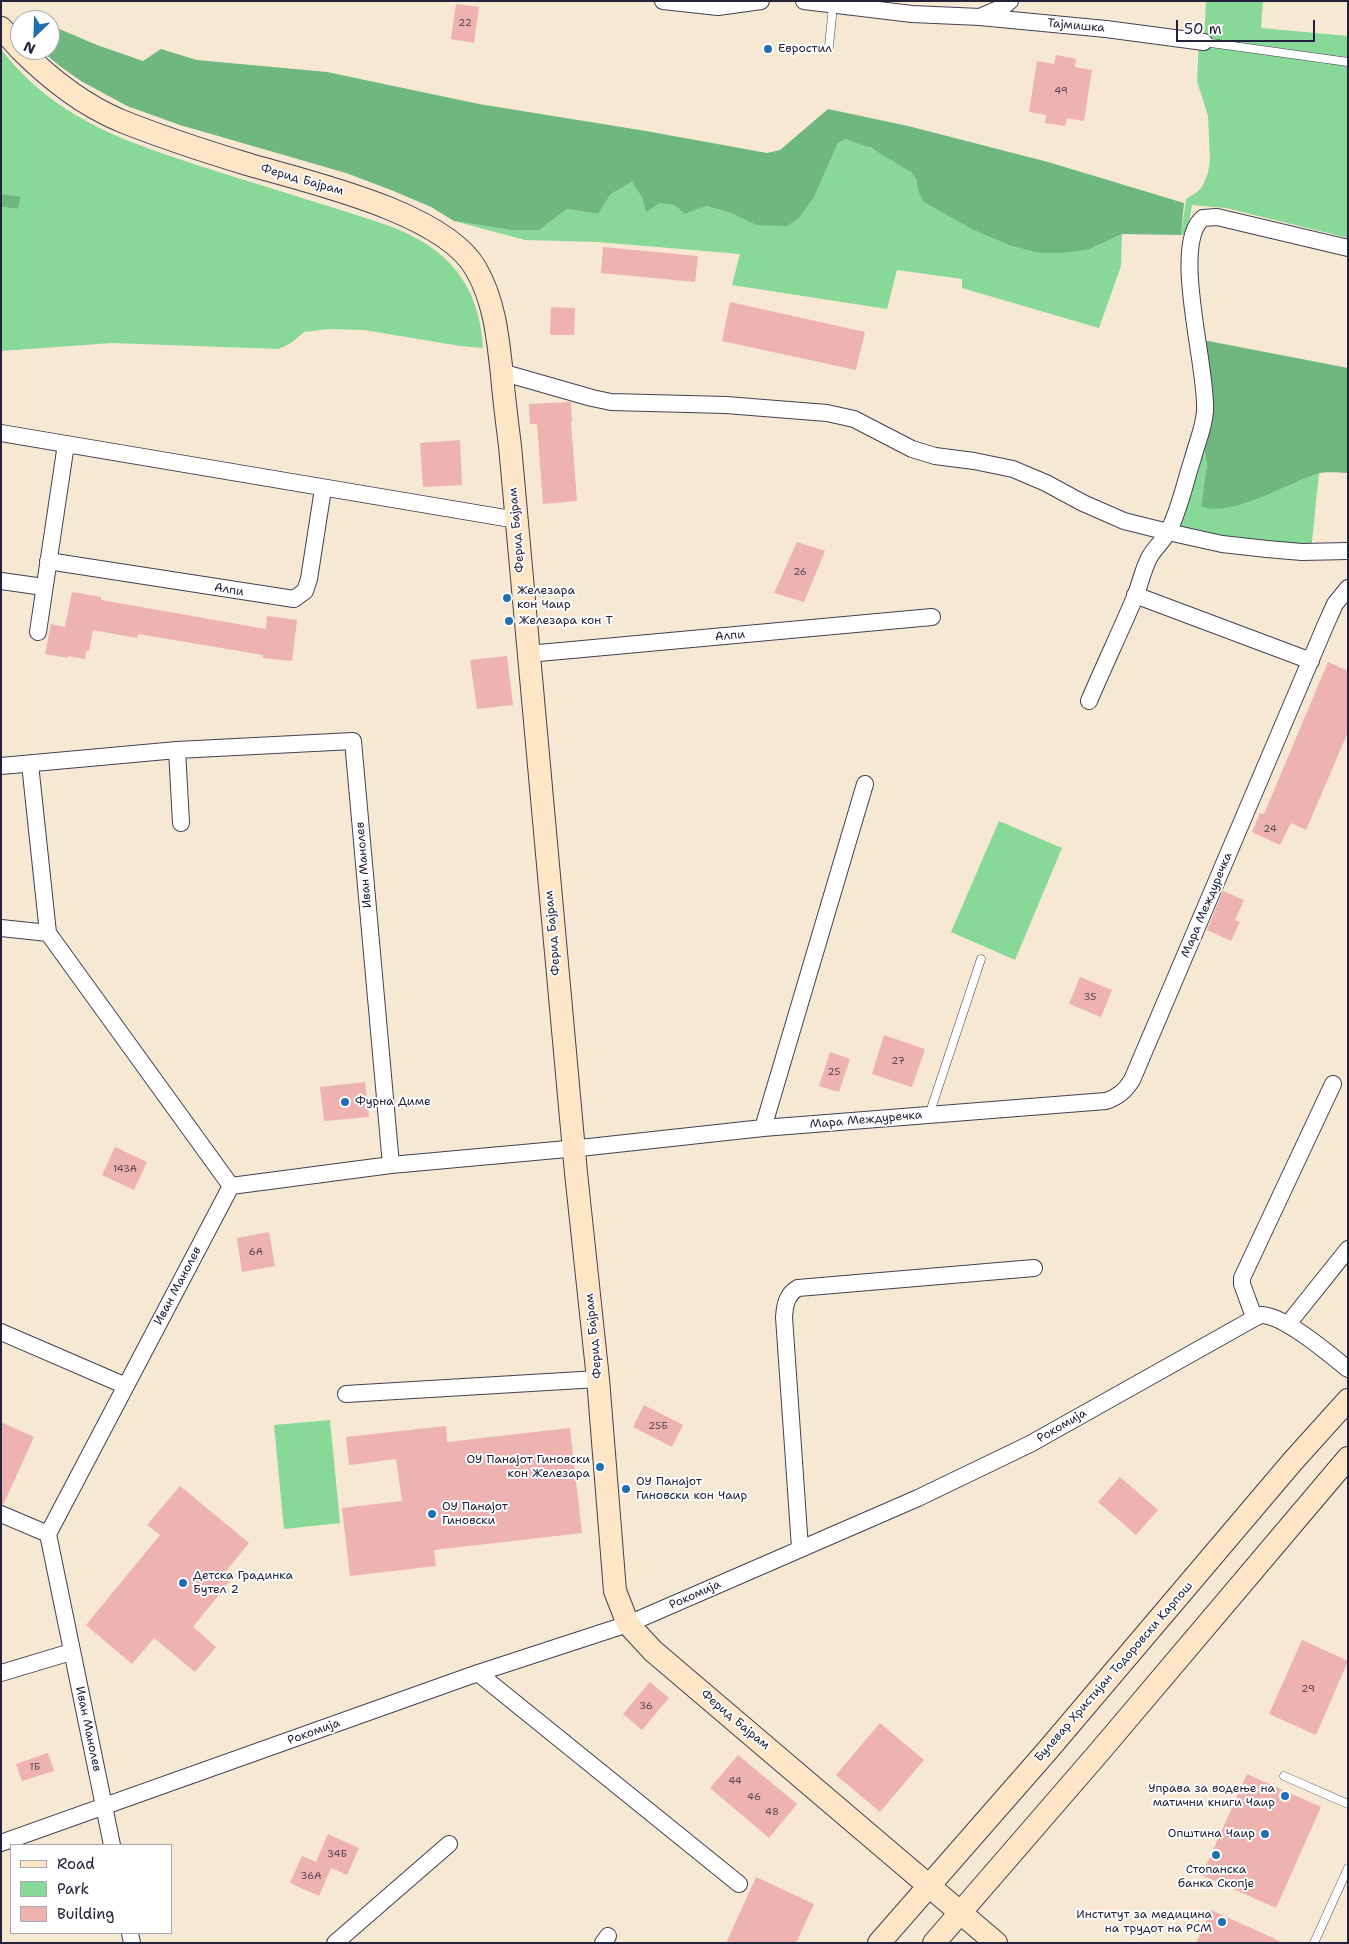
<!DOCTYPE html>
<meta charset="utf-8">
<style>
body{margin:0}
#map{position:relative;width:1349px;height:1944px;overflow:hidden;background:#f6e8d2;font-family:"Shantell Sans",sans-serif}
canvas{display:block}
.frame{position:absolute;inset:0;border:2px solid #22223b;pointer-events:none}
.legend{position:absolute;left:10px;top:1844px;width:162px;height:90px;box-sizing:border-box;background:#fff;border:1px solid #a7a7b1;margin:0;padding:6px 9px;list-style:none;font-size:15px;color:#22223b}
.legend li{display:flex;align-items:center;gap:10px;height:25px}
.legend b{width:25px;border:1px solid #a7a7b1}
.north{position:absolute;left:10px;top:10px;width:50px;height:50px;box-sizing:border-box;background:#fff;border:1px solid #a7a7b1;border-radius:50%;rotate:204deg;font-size:14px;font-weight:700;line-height:20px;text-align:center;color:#22223b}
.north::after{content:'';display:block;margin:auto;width:18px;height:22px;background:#1f6fb2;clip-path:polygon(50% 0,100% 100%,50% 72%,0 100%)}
.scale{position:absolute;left:1176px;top:20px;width:139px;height:22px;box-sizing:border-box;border:2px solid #22223b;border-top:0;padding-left:6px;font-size:15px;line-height:18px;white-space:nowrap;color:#22223b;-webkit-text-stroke:4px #fff;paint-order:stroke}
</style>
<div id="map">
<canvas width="1349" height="1944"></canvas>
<div class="frame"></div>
<ul class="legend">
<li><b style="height:6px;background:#fee5c5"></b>Road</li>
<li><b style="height:14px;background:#88d898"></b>Park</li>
<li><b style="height:14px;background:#eeb2b0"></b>Building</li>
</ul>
<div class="north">N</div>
<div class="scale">50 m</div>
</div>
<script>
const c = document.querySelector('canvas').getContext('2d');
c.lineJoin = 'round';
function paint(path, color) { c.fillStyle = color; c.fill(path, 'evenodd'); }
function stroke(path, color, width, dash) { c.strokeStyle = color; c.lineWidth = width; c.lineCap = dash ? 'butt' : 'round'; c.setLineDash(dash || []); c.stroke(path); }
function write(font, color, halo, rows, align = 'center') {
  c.font = font + ' "Shantell Sans",sans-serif'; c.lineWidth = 4; c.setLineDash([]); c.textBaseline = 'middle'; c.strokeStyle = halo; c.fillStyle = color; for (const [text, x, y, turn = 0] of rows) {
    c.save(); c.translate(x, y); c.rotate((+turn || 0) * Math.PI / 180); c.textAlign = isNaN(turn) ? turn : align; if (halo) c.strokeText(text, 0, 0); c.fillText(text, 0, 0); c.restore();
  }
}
paint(new Path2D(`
 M1206,1H1263L1261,28L1348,36V238L1226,208L1192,205L1187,236L1181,235L1186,199L1197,192L1202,187L1208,173L1210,160L1208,116L1197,81L1199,41L1204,42Z
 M1,49C58,124 139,146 225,174C279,191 333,207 387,225C447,247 479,283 483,348L460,346L364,330L329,329L304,332L291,343L279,349L112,343L1,351V207L18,209L21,198L1,194Z
 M844,139C860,142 900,161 911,172C917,177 918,186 919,193L1090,249L1122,234L1121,266L1099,328L962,288V279L897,270L887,309L732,285L740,254L598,242L525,240L454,221L511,230H539L567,209L598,214L611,194L632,182L643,199L674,205L685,214L705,206L731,213L756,225L814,197L838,143Z
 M1201,430L1207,464L1201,506L1240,505L1319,473L1311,552L1168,532Z
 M999,821L1062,848L1015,960L951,932Z
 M330,1420L340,1523L284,1529L274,1425Z`), '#88d898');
paint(new Path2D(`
 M50,25L97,45L143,61L161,49L197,60L327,72L479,104L646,131L767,153L780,150L828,109L908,126L1048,162L1184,203L1181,235L1122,234L1090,249L1062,253H1040L1009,245L972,229L924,202L919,193L916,179L911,172L871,148L845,139L838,143L814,197L799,218L787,226L756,225L731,213L706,206L685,214L674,205L660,203L646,212L643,199L632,182L611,194L598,214L567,209L539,230H511L454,221L431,207L391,190L346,173L180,125L127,106L81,81L61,67L40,50H50Z
 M1,194L21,197L18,209L1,207Z
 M1198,339L1348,368V473C1338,473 1326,471 1317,474C1288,483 1229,519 1201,506L1207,464L1201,430Z`), '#6eb880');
paint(new Path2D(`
 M456,4L479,7L474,43L451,39Z
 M1056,55L1076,59L1075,67L1092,70L1084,121L1067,118L1065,126L1045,123L1046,115L1029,112L1037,61L1054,64Z
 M603,247L698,256L695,282L601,273Z
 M730,302L865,332L856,370L722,341Z
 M551,307L575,308L574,335H550Z
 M571,402L572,422H571L577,501L543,504L537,424H530L529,404Z
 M460,440L462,485L423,487L420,443Z
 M797,542L825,551L804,602L774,593Z
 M72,592L101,597V600L266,629L267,616L297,620L292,661L263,658V655L138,634L137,638L93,630L89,651H86L85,659L68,656V658L45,654L51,624L65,627Z
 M507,656L513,705L477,709L470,660Z
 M1328,662L1348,671V732L1306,830L1291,823L1280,845L1252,832L1260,813L1264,814Z
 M1223,891L1244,900L1235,920L1240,922L1231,941L1207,930Z
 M1080,977L1112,990L1101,1017L1069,1004Z
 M884,1035L925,1049L912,1087L872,1074Z
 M830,1052L850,1059L839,1092L819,1086Z
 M365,1082L369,1117L324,1121L320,1087Z
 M115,1147L147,1162L134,1190L102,1175Z
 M269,1232L275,1266L242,1272L237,1238Z
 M644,1405L683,1425L672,1447L633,1427Z
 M1,1422L34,1437L3,1505L1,1504Z
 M446,1426L447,1442L570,1428L582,1533L434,1550L436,1566L350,1576L342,1508L402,1501L396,1459L349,1465L346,1437Z
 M1120,1477L1158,1510L1136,1535L1098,1502Z
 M180,1486L249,1543L226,1571L233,1577L193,1627L216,1647L195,1672L154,1638L132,1664L86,1625L160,1535L147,1525Z
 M1302,1640L1348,1661L1316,1735L1269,1714Z
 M650,1682L669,1698L642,1730L623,1714Z
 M880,1723L924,1760L880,1812L836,1775Z
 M48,1753L54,1771L22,1781L16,1764Z
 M738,1755L797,1804L769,1838L710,1788Z
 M1247,1774L1321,1807L1276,1908L1202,1875Z
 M328,1834L359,1848L347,1875L331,1868L319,1896L290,1883L302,1856L316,1862Z
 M756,1877L814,1904L796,1943H726Z
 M1211,1910L1284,1943H1196Z`), '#eeb2b0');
const lane = new Path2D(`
 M1204,42L1348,62
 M829,46L833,6
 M929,1115L981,959
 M1284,1776L1348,1804
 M1314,1943L1348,1868`);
const street = new Path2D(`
 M663,1L718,7L761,1
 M804,1L912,14L980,17L1106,29L1204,42
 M982,16L1003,7L1010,1
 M501,372L592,398L611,402L726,405L827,413L854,419L912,449L935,456L974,461L1013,469L1046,483L1083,503L1124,521L1168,532L1222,544L1267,549L1302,552L1348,551
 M1,433L517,520
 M48,561L294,599L305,591L309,579L323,489
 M1,581L44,587
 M1135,595L1311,661
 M38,632L66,444
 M528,654L932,617
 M1089,701C1104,666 1120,632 1135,597C1140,584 1143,570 1149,558C1154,548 1164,541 1169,530C1180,508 1185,482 1193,458C1197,443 1204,427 1205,411C1208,369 1170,244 1203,218L1217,217L1348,248
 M177,750L181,823
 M30,764L48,933
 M1,766L177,750L353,741L391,1165
 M1,928L48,933L231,1186
 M763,1128L865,784
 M231,1186L391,1165L589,1147L763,1128L1106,1101C1118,1097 1125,1091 1132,1080L1326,624L1335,604L1348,588
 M1254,1317L1242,1284V1278L1333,1084
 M1288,1324L1348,1249
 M1,1332L126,1386
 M346,1394L598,1379
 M1,1514L48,1534
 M800,1548L784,1317C785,1304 787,1294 798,1288L1034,1268
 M1,1673L71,1652
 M478,1673L739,1884
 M1,1843L478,1673L628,1624L918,1498L1030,1444L1260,1315C1283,1314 1329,1354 1348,1369
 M112,1845L48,1534L231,1186
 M130,1933L132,1943
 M335,1943L449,1844
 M603,1943L608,1936`);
const secondary = new Path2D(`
 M1,28L20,49
 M21,50C49,78 82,104 119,120C161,137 204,151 247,164C308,182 444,212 476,269C495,302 498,339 502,375C504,399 507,422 510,446L576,1173L598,1379L615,1591L628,1624L653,1651L996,1943
 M879,1943L1047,1751L1293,1461L1348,1400
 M934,1943L1101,1750L1348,1458`);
stroke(lane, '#424052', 9);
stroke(street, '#424052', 18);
stroke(secondary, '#424052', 24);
stroke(lane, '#fff', 8);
stroke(street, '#fff', 16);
stroke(secondary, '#fee5c5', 22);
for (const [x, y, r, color] of [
 [768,49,5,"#1f6fb2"],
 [507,598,5,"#1f6fb2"],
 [509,621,5,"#1f6fb2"],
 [345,1102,5,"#1f6fb2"],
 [600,1467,5,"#1f6fb2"],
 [626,1489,5,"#1f6fb2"],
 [432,1514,5,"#1f6fb2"],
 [183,1583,5,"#1f6fb2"],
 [1285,1796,5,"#1f6fb2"],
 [1265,1834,5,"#1f6fb2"],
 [1216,1855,5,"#1f6fb2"],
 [1222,1922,5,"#1f6fb2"]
]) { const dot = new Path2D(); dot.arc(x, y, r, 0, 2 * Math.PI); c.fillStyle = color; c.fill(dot); stroke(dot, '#fff', 2); }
write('10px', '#554658', null, [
 ["22",465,23],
 ["49",1061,91],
 ["26",800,572],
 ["24",1270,829],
 ["35",1090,997],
 ["27",898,1061],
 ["25",834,1072],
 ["143A",125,1169],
 ["6А",256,1252],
 ["25Б",658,1426],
 ["29",1308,1689],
 ["36",646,1706],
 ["1Б",35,1767],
 ["44",735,1781],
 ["46",754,1797],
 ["48",772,1812],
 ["34Б",337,1854],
 ["36А",311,1876]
]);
write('12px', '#22223b', '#fff', [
 ["Тајмишка",1076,26,5],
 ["Ферид Бајрам",302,180,16],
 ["Ферид Бајрам",517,530,-95],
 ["Алпи",229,590,9],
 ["Алпи",730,636,-5],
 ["Иван Манолев",364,865,-95],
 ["Мара Междуречка",1207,905,-67],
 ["Ферид Бајрам",553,933,-95],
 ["Мара Междуречка",866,1120,-5],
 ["Иван Манолев",178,1286,-62],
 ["Ферид Бајрам",594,1336,-96],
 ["Рокомија",1062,1426,-30],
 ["Рокомија",695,1595,-24],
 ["Булевар Христијан Тодоровски Карпош",1114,1672,-49],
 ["Ферид Бајрам",735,1720,40],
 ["Иван Манолев",88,1729,78],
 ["Рокомија",314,1732,-20]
]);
write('12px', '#22223b', '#fff', [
 ["Евростил",778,49],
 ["Железара",517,591],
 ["кон Чаир",517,605],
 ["Железара кон Т",519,621],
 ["Фурна Диме",355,1102],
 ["ОУ Панајот Гиновски",590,1460,"right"],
 ["кон Железара",590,1474,"right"],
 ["ОУ Панајот",636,1482],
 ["Гиновски кон Чаир",636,1496],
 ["ОУ Панајот",442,1507],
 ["Гиновски",442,1521],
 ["Детска Градинка",193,1576],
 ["Бутел 2",193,1590],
 ["Управа за водење на",1275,1789,"right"],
 ["матични книги Чаир",1275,1803,"right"],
 ["Општина Чаир",1255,1834,"right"],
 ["Стопанска",1216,1870,"center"],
 ["банка Скопје",1216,1884,"center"],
 ["Институт за медицина",1212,1915,"right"],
 ["на трудот на РСМ",1212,1929,"right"]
], 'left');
</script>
